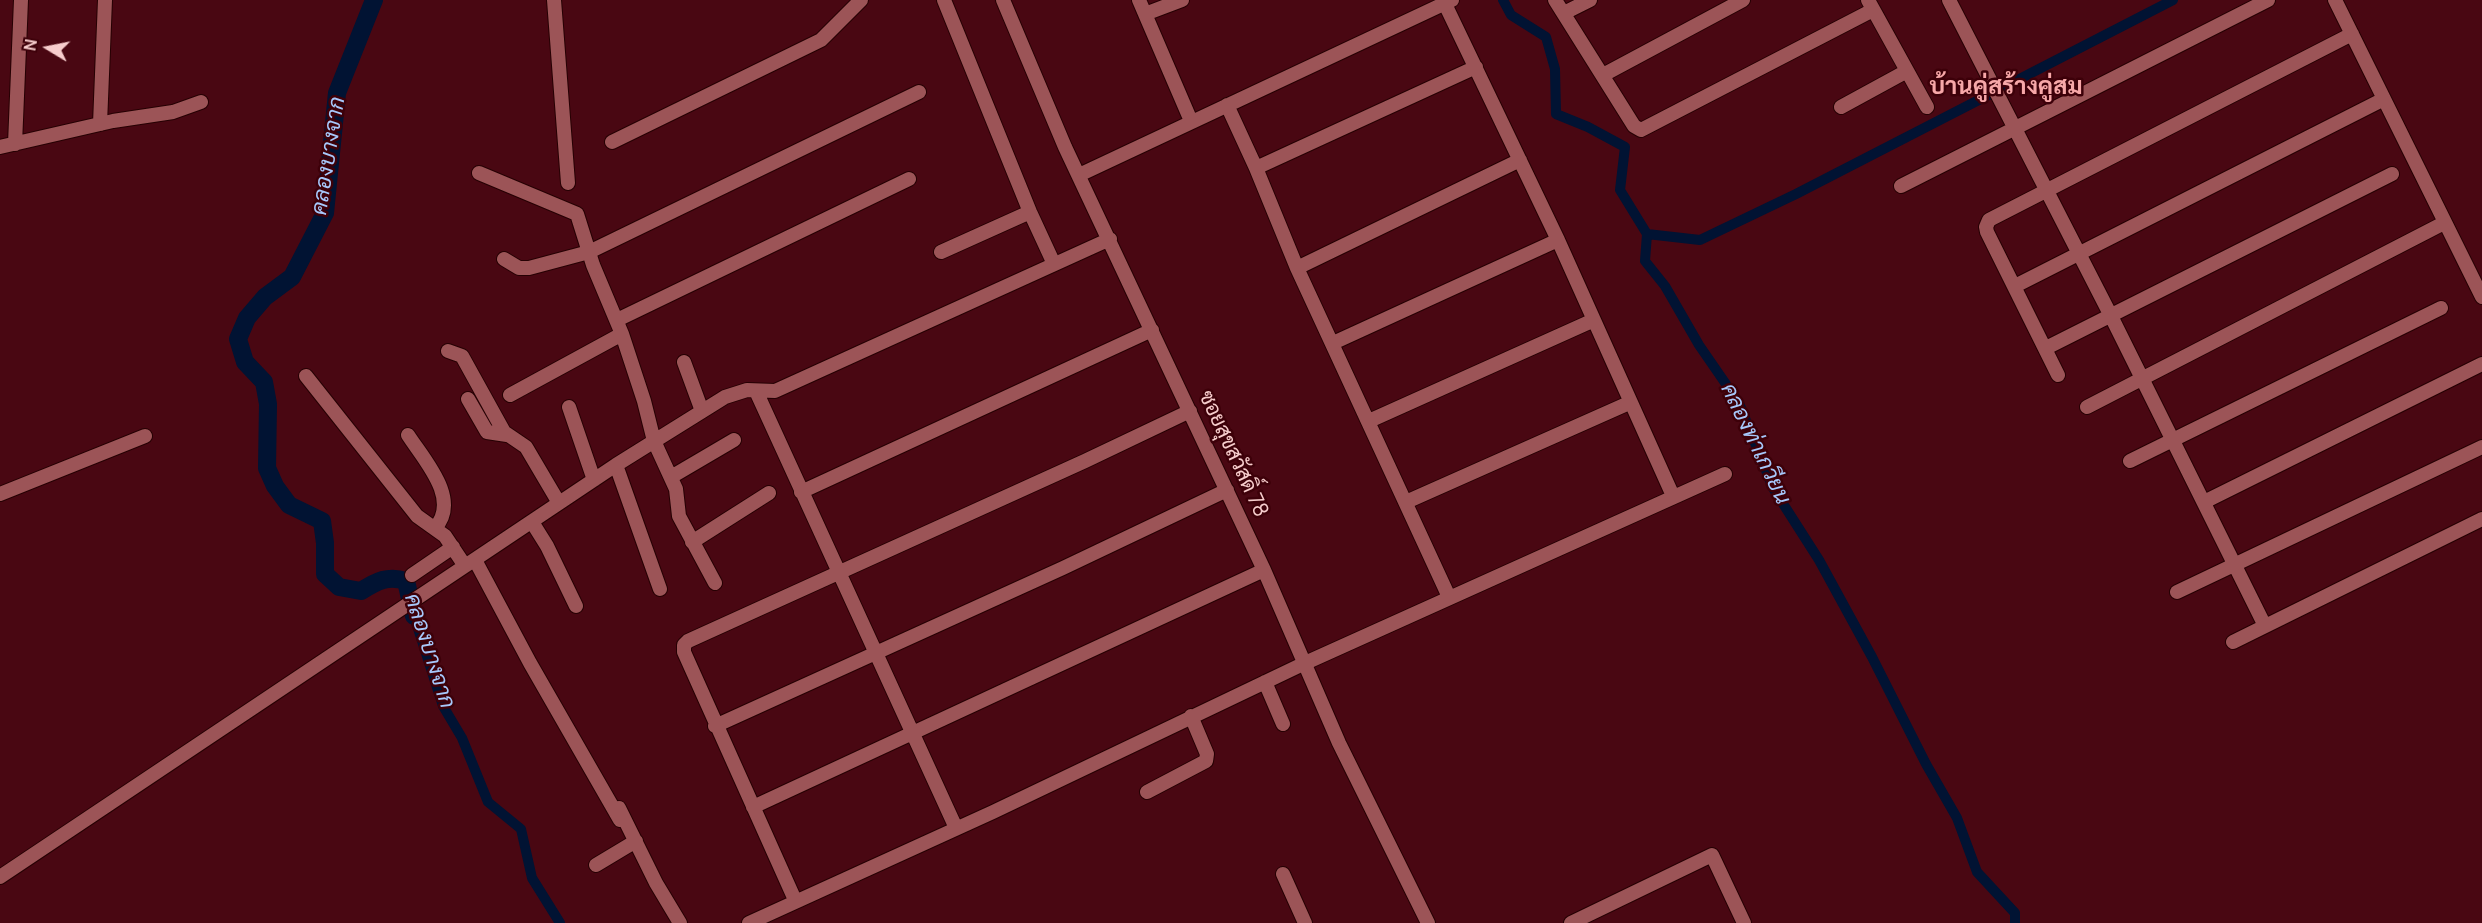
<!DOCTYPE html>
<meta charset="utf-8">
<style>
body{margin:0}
#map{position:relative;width:2482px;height:923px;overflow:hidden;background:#490712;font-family:Manrope,sans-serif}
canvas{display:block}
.north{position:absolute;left:18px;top:18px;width:60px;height:60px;-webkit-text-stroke:4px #3d0009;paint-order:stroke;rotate:280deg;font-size:16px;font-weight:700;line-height:24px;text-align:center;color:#f7cdcd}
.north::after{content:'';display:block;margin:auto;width:21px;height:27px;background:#f7cdcd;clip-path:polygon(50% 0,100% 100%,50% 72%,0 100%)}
</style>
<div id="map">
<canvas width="2482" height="923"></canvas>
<div class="north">N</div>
</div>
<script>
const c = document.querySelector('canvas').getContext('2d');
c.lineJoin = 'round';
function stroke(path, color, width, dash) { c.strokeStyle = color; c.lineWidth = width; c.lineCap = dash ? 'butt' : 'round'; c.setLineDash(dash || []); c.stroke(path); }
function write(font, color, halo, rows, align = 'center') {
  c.font = font + ' Manrope,Sarabun,sans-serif'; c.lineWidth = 5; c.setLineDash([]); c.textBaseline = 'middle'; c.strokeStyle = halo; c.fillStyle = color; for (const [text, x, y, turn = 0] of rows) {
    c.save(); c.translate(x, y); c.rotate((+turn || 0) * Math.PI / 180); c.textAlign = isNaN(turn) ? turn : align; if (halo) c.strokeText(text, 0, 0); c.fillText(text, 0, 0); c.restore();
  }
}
stroke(new Path2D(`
 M1503,0L1511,15L1546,37L1555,69L1556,114L1588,127L1625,147L1620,190L1647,234L1645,261L1665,286L1699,345L1739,403L1773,488L1819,560L1872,657L1926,764L1957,818L1977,872L2015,913V923
 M1647,234L1700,240L1796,194L2173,0
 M414,616L443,706L462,738L488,802L521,829L532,878L560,923`), '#011333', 10);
stroke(new Path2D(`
 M374,0L337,93L325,213L292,277L265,297L247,318L238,339L245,362L264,382L268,404L267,468L275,486L289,505L322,521L325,543V574L339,587L361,591C377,581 388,575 406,581L414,616`), '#011333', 18);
const minor = new Path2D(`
 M554,0L568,183
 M944,0L1030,212L1054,264
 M1003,0L1065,147L1264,570L1339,743L1428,923
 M1139,0L1191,121
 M1555,0L1634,126L1641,130L1873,10
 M1868,0L1927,107
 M1949,0L2111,316L2265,626
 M2335,0L2482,297
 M1445,4L1558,240L1673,496
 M1564,13L1590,0
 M1145,14L1182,0
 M1603,75L1743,0
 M1227,105L1256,168L1297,268L1449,597
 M1841,107L1907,71
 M100,124L105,0
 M612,142L821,40L861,0
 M15,144L21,0
 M0,147L113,121L173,112L201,102
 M1256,168L1476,67
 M479,173L577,214L593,265L622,334L644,401L654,441L676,489L679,516L715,583
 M1079,175L1452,0
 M1901,186L2268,0
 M941,252L1030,212
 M504,259L519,268H529L589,252L919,92
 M1297,268L1520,160
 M2015,286L2384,99
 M617,320L909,179
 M1333,343L1558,240
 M2046,348L2392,174
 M448,351L462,356L504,432L526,447L559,503
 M684,362L702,411
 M2058,375L1987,232L1986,227L1989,220L2352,34
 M306,376L417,516L445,536L465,566
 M756,391L956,828
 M510,395L622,334
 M468,399L487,432L507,435
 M569,407L594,480
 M2087,407L2444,223
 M1369,421L1594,320
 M408,435C424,460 461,499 435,528
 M2130,461L2441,308
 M616,465L660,589
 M671,477L734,440
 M801,492L1152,330
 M0,494L145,436
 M1406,502L1629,403
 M2204,502L2482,364
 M532,522L547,546L576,606
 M692,542L769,493
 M475,560L530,663L620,820
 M412,575L453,547
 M2177,592L2482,447
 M2233,642L2482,519
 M1265,682L1283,724
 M715,726L1063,568L1227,490
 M1147,792L1206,761L1207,754L1191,716
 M753,807L1264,570
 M619,808L656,883L680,923
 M596,865L636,841
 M1283,874L1305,923
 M0,877L616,465L725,397L747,390L775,391L1110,239
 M795,900L684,652V645L688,641L1085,461L1190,411
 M749,923L993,812L1303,664L1725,474
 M1571,923L1712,855L1744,923`);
stroke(minor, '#260003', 16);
stroke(minor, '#9c5457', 14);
write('21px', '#f7cdcd', '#3d0009', [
 ["ซอยสุขสวัสดิ์ 78",1233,454,65]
]);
write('italic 22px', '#a7c8fb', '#3d0009', [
 ["คลองบางจาก",329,156,-81],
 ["คลองท่าเกวียน",1755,444,64],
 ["คลองบางจาก",429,651,72]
]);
write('bold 24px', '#f7a7a8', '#3d0009', [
 ["บ้านคู่สร้างคู่สม",2006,87]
]);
</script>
